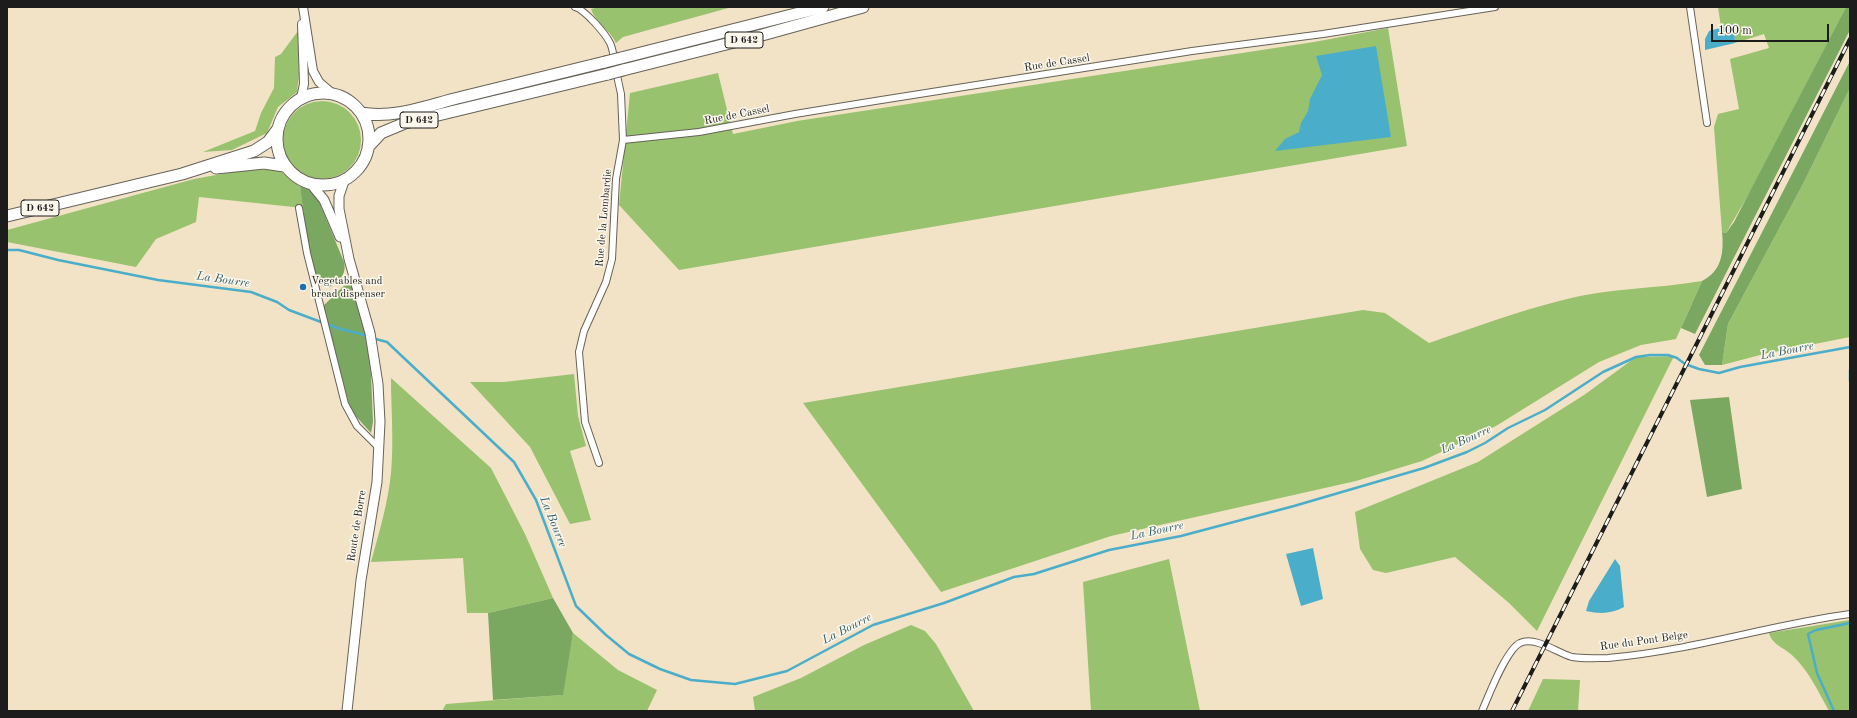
<!DOCTYPE html>
<style>
body{margin:0}
#map{position:relative;width:1857px;height:718px;overflow:hidden;background:#f2e3c6;font-family:"Old Standard TT",serif}
canvas{display:block}
.frame{position:absolute;inset:0;border:8px solid #1c1c1c;pointer-events:none}
.scale{position:absolute;left:1711px;top:24px;width:118px;height:18px;box-sizing:border-box;border:2px solid #1c1c1c;border-top:0;padding-left:5px;font-size:12px;line-height:14px;white-space:nowrap;color:#1c1c1c;-webkit-text-stroke:3px #fbf7ec;paint-order:stroke}
</style>
<div id="map">
<canvas width="1857" height="718"></canvas>
<div class="frame"></div>
<div class="scale">100 m</div>
</div>
<script>
const c = document.querySelector('canvas').getContext('2d');
c.lineJoin = 'round';
function paint(path, color) { c.fillStyle = color; c.fill(path, 'evenodd'); }
function stroke(path, color, width, dash) { c.strokeStyle = color; c.lineWidth = width; c.lineCap = dash ? 'butt' : 'round'; c.setLineDash(dash || []); c.stroke(path); }
function write(font, color, halo, rows, align = 'center') {
  c.font = font + ' "Old Standard TT",serif'; c.lineWidth = 3; c.setLineDash([]); c.textBaseline = 'middle'; c.strokeStyle = halo; c.fillStyle = color; for (const [text, x, y, turn = 0] of rows) {
    c.save(); c.translate(x, y); c.rotate((+turn || 0) * Math.PI / 180); c.textAlign = isNaN(turn) ? turn : align; if (halo) c.strokeText(text, 0, 0); c.fillText(text, 0, 0); c.restore();
  }
}
paint(new Path2D(`
 M599,7H732L623,37L616,43C610,30 595,22 591,9Z
 M1718,7H1846L1753,187L1726,233L1722,232L1714,127L1718,114L1739,109L1730,59L1769,48L1764,34L1735,43L1734,24L1721,27Z
 M1388,28L1407,146L679,270L619,205L630,93L718,73L733,134L797,121L1314,42Z
 M298,31L299,75L297,92L278,107L267,133L232,150L203,152L255,131L261,113L274,88L275,57L281,54Z
 M1850,88V337L1764,354L1722,365L1728,324L1803,184Z
 M283 140a39 39 0 1 1 78 0a39 39 0 1 1-78 0Z
 M277,169L300,185L303,208L199,197L196,222L156,239L136,267L7,242V230L194,179L238,171Z
 M1702,281L1676,339L1641,345L1599,362L1496,426L1422,461L1356,481L1111,536L941,592L803,403L1363,310L1385,313L1429,343C1473,328 1518,311 1563,300C1608,288 1656,289 1702,281Z
 M1674,356L1537,631L1509,603L1455,557L1386,573L1373,570L1360,549L1355,512L1478,462L1584,395L1636,357Z
 M574,374L578,416L586,446L570,451L591,520L570,524L530,447L470,382H504Z
 M391,378L491,468L525,534L553,598L488,613H467L463,558L371,562C379,533 388,503 391,473C394,441 391,409 391,378Z
 M1169,559L1200,711H1091L1083,582Z
 M1850,620V711H1829C1819,693 1809,671 1793,656C1785,648 1772,645 1769,633Z
 M911,625L925,631L936,644L974,711H755L753,697L801,678L864,645Z
 M573,633L618,670L657,690L647,711H442L446,704L562,695Z
 M1543,679L1580,680L1578,711H1528Z`), '#98c26e');
paint(new Path2D(`
 M1846,7H1850V30L1695,334L1681,328L1702,281C1722,271 1724,252 1722,232L1726,233L1734,222Z
 M1850,61V88L1803,184L1728,324L1722,365H1705L1699,355Z
 M300,185L315,192L344,262C347,274 339,283 329,287L320,285C311,275 302,202 300,185Z
 M348,282L352,284L370,351L373,422L371,433L353,413L349,404L323,306Z
 M1729,397L1742,489L1707,497L1690,400Z
 M553,598L573,633L563,695L493,700L488,613Z`), '#7aa861');
paint(new Path2D(`
 M1734,24L1735,43L1705,50V39L1709,31Z
 M1376,46L1391,137L1275,151L1285,139L1299,132L1301,123L1308,111L1310,99L1322,75L1316,56Z
 M1313,548L1323,599L1301,606L1286,554Z
 M1615,559L1620,566L1624,607C1611,614 1600,614 1586,611L1589,601Z`), '#4aaeca');
stroke(new Path2D(`
 M7,250H19L58,260L158,280L251,292L277,302L289,310L337,328L368,336
 M372,338L387,342L514,462L536,500L576,606L606,635L629,654L660,669L691,680L735,684L787,671L873,625L944,603L1014,577L1034,574L1109,550L1181,536L1294,506L1424,468L1467,452L1485,443L1508,428L1545,410L1603,372L1636,357L1650,355H1668L1677,358L1685,364L1699,369L1719,373L1740,367L1850,347
 M1850,370V381
 M1834,711L1817,673L1808,634L1816,630L1850,623`), '#4aaeca', 2.5);
const minor = new Path2D(`
 M575,7C585,10 605,33 610,43C613,49 613,55 615,62
 M1690,7L1707,123
 M623,140L699,132L795,114L875,101L1192,51L1323,34L1495,7
 M299,208L307,253L345,404L357,426L379,448
 M599,463L585,422L579,352L584,331L606,282L612,259L616,179L623,140L621,94L616,71
 M1482,711C1489,695 1506,650 1520,643C1536,636 1557,653 1572,657C1584,659 1596,658 1608,658C1690,651 1769,625 1850,614`);
const tertiary = new Path2D(`
 M303,7L313,71L319,82L333,94
 M301,98L304,84L302,24`);
const secondary = new Path2D(`
 M344,181L339,196V209L349,259L370,333L378,384L380,422L377,482L361,580L347,711
 M311,184L324,200L340,237`);
const trunk = new Path2D(`
 M621,58L823,7
 M623,70L762,35L863,7
 M277 139a46 46 0 1 1 92 0a46 46 0 1 1-92 0Z
 M361,113C396,119 428,105 462,97C510,85 557,74 605,62
 M368,147L381,133L405,123L608,74
 M216,168L264,163L284,166
 M7,216L182,174L254,151L268,142L277,130`);
stroke(minor, '#676258', 8);
stroke(tertiary, '#676258', 10);
stroke(secondary, '#676258', 11);
stroke(trunk, '#676258', 13);
stroke(minor, '#fff', 6);
stroke(tertiary, '#fff', 8);
stroke(secondary, '#fff', 9);
stroke(trunk, '#fff', 11);
const rail = new Path2D(`
 M1512,711L1850,39`);
stroke(rail, '#1c1c1c', 4);
stroke(rail, '#fbf7ec', 2.5, [8]);
const trunkBridge = new Path2D(`
 M605,62L621,58
 M608,74L623,70`);
stroke(trunkBridge, '#676258', 13, []);
stroke(trunkBridge, '#fff', 11);
for (const [x, y, r, color] of [
 [303,287,4,"#1f6fb2"]
]) { const dot = new Path2D(); dot.arc(x, y, r, 0, 2 * Math.PI); c.fillStyle = color; c.fill(dot); stroke(dot, '#fbf7ec', 1.5); }
for (const [x, y, w] of [
 [744,40,38],
 [419,120,38],
 [40,208,38]
]) { const box = new Path2D(); box.roundRect(x - w / 2, y - 8, w, 16, 3); c.fillStyle = '#fbf7ec'; c.fill(box); stroke(box, '#1c1c1c', 1); }
write('bold 10px', '#1c1c1c', null, [
 ["D 642",744,40],
 ["D 642",419,120],
 ["D 642",40,208]
]);
write('11px', '#1c1c1c', '#fbf7ec', [
 ["Rue de Cassel",1057,63,-9],
 ["Rue de Cassel",737,115,-11],
 ["Rue de la Lombardie",604,218,-85],
 ["Route de Borre",357,526,-81],
 ["Rue du Pont Belge",1644,641,-8]
]);
write('11px', '#1c1c1c', '#fbf7ec', [
 ["Vegetables and",311,281],
 ["bread dispenser",311,294]
], 'left');
write('italic 12px', '#315e6a', '#fbf7ec', [
 ["La Bourre",223,280,8],
 ["La Bourre",1787,351,-11],
 ["La Bourre",1466,440,-24],
 ["La Bourre",553,522,68],
 ["La Bourre",1157,531,-12],
 ["La Bourre",847,629,-27]
]);
</script>
